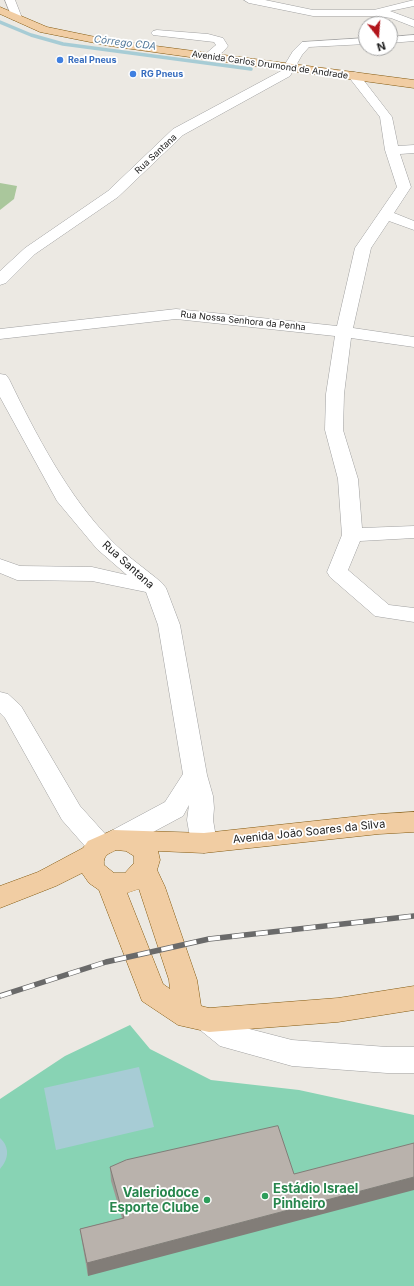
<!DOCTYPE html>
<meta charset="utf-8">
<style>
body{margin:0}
#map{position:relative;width:414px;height:1286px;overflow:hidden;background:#ece9e3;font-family:Inter,sans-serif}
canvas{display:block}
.north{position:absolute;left:358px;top:16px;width:40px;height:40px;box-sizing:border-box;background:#fff;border:1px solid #a4a4a4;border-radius:50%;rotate:163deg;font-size:11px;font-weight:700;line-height:16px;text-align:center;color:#1c1c1c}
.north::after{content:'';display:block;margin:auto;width:14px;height:18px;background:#b2151b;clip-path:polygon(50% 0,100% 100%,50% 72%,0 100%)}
</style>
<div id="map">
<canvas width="414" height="1286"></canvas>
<div class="north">N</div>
</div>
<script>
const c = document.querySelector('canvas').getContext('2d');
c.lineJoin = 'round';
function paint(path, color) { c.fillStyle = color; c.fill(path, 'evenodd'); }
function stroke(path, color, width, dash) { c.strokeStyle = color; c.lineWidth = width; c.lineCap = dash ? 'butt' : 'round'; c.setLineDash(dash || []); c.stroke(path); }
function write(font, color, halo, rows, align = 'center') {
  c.font = font + ' Inter,sans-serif'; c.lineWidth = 3.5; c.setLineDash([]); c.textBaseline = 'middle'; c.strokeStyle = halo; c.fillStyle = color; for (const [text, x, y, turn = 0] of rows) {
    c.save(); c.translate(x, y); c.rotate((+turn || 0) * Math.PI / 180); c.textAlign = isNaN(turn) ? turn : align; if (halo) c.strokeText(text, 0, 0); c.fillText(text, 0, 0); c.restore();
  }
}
paint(new Path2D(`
 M0,183L17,186L14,199L0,210Z`), '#aac79c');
paint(new Path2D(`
 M130,1025L150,1049L211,1080L299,1090L414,1115V1286H0V1099L65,1056Z`), '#88d3b4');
paint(new Path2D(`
 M139,1067L154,1127L56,1150L44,1088Z
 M0,1138C10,1147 9,1159 0,1169Z`), '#a7ccd5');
stroke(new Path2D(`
 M0,22L31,35L63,44L251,69`), '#a7ccd5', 3.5);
const minor = new Path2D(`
 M5,0H15L22,18L21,20H13Z
 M244,0H265L313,10H374L414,0V6L390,11L414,20V27L391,18L376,16H313L249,3Z
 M157,30L208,34L223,38L228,46C223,53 213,61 205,58L203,56L216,45L214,42L153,35L151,33L153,31Z
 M414,35V41L390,43V37Z
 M366,38V44L309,47L302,55L290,76L183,135L118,197L35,254L6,283L0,285V271L25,248L108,191L173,129L281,71L293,51L302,42Z
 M354,72L358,73L392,117L398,146L414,145V153L400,154L411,187L394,213L414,221V230L389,221L371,248L353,328L414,337V347L351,338L344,394L343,430L358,479L362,528L414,526V538L360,541L348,570L389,605L414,608V622L375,616L330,577L327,572L342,535L338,479L325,430L326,394L335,336L176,319L0,339V329L176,309L337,326L355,248L397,187L385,150L380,117L348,76L350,73Z
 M0,374L6,375L9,379C35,433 69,498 111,540C126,556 146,569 162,583L166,588L180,625L207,775L213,796L214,808L213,820L217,843L213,850L204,853L195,850L191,843L187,820L189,805L183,816L127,846L118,849L112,847L109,853L100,856L91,853L62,820L5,718L0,713V692L8,694L21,706L80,806L107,836L109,832L165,802L183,774L158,625L146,592L92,581L17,580L0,573V559L20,566L92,567L127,575L97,549L57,501L0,397Z
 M209,1008L219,1011L238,1026L292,1040L387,1047H414V1073H387L292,1066L220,1046L199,1029L195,1020L199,1011Z`);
const major = new Path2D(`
 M0,7L47,27L110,40L414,80V88L110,46L40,32L0,14Z
 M414,812V832L379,834L204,853L158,851L160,860L157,870L165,887L197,980L201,1006L209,1008L338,998L414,986V1010L338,1022L209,1032L178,1025L142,1001L99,890L89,883L82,873L56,886L0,908V886L38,872L83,848L88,841L113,830L204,833L379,814ZM116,850L126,851L134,856V863L125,873H114L104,865C103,855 108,854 116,850ZM139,889L169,980L170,989L163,984L127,893Z`);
stroke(minor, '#a0a0a0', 1);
stroke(major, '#845a10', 1);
paint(minor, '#fff');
paint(major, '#f1cda3');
const rail = new Path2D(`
 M0,996L106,962L209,939L414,916`);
stroke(rail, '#6a6a6a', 5.5);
stroke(rail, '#fff', 4, [12]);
paint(new Path2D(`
 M110,1167L294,1174L88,1276L82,1242L80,1229L122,1218L111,1181Z`), '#9f9994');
paint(new Path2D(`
 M414,1177V1190L88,1276L87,1263Z`), '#827d78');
const building = new Path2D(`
 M278,1126L294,1174L414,1143V1177L87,1263L80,1229L124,1218L110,1167L126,1160Z`);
paint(building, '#b9b2ac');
stroke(building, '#827d78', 1);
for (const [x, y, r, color] of [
 [60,60,4,"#3f7fe0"],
 [133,74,4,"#3f7fe0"],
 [265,1196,4,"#2e9e5b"],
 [207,1200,4,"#2e9e5b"]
]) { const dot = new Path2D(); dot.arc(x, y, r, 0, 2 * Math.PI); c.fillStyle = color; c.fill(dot); stroke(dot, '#fff', 1.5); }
write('bold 9px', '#366cbe', '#fff', [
 ["Real Pneus",68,60],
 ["RG Pneus",141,74]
], 'left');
write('9px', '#1c1c1c', '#fff', [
 ["Avenida Carlos Drumond de Andrade",270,65,8],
 ["Rua Santana",156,154,-43],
 ["Rua Nossa Senhora da Penha",243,321,6]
]);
write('italic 10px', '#507799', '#fff', [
 ["Córrego CDA",125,43,7]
]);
write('11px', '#1c1c1c', '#fff', [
 ["Rua Santana",128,565,42],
 ["Avenida João Soares da Silva",309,832,-6]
]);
write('bold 13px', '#27864d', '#fff', [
 ["Estádio Israel",273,1189],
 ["Pinheiro",273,1204],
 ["Valeriodoce",199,1193,"right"],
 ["Esporte Clube",199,1208,"right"]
], 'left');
</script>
